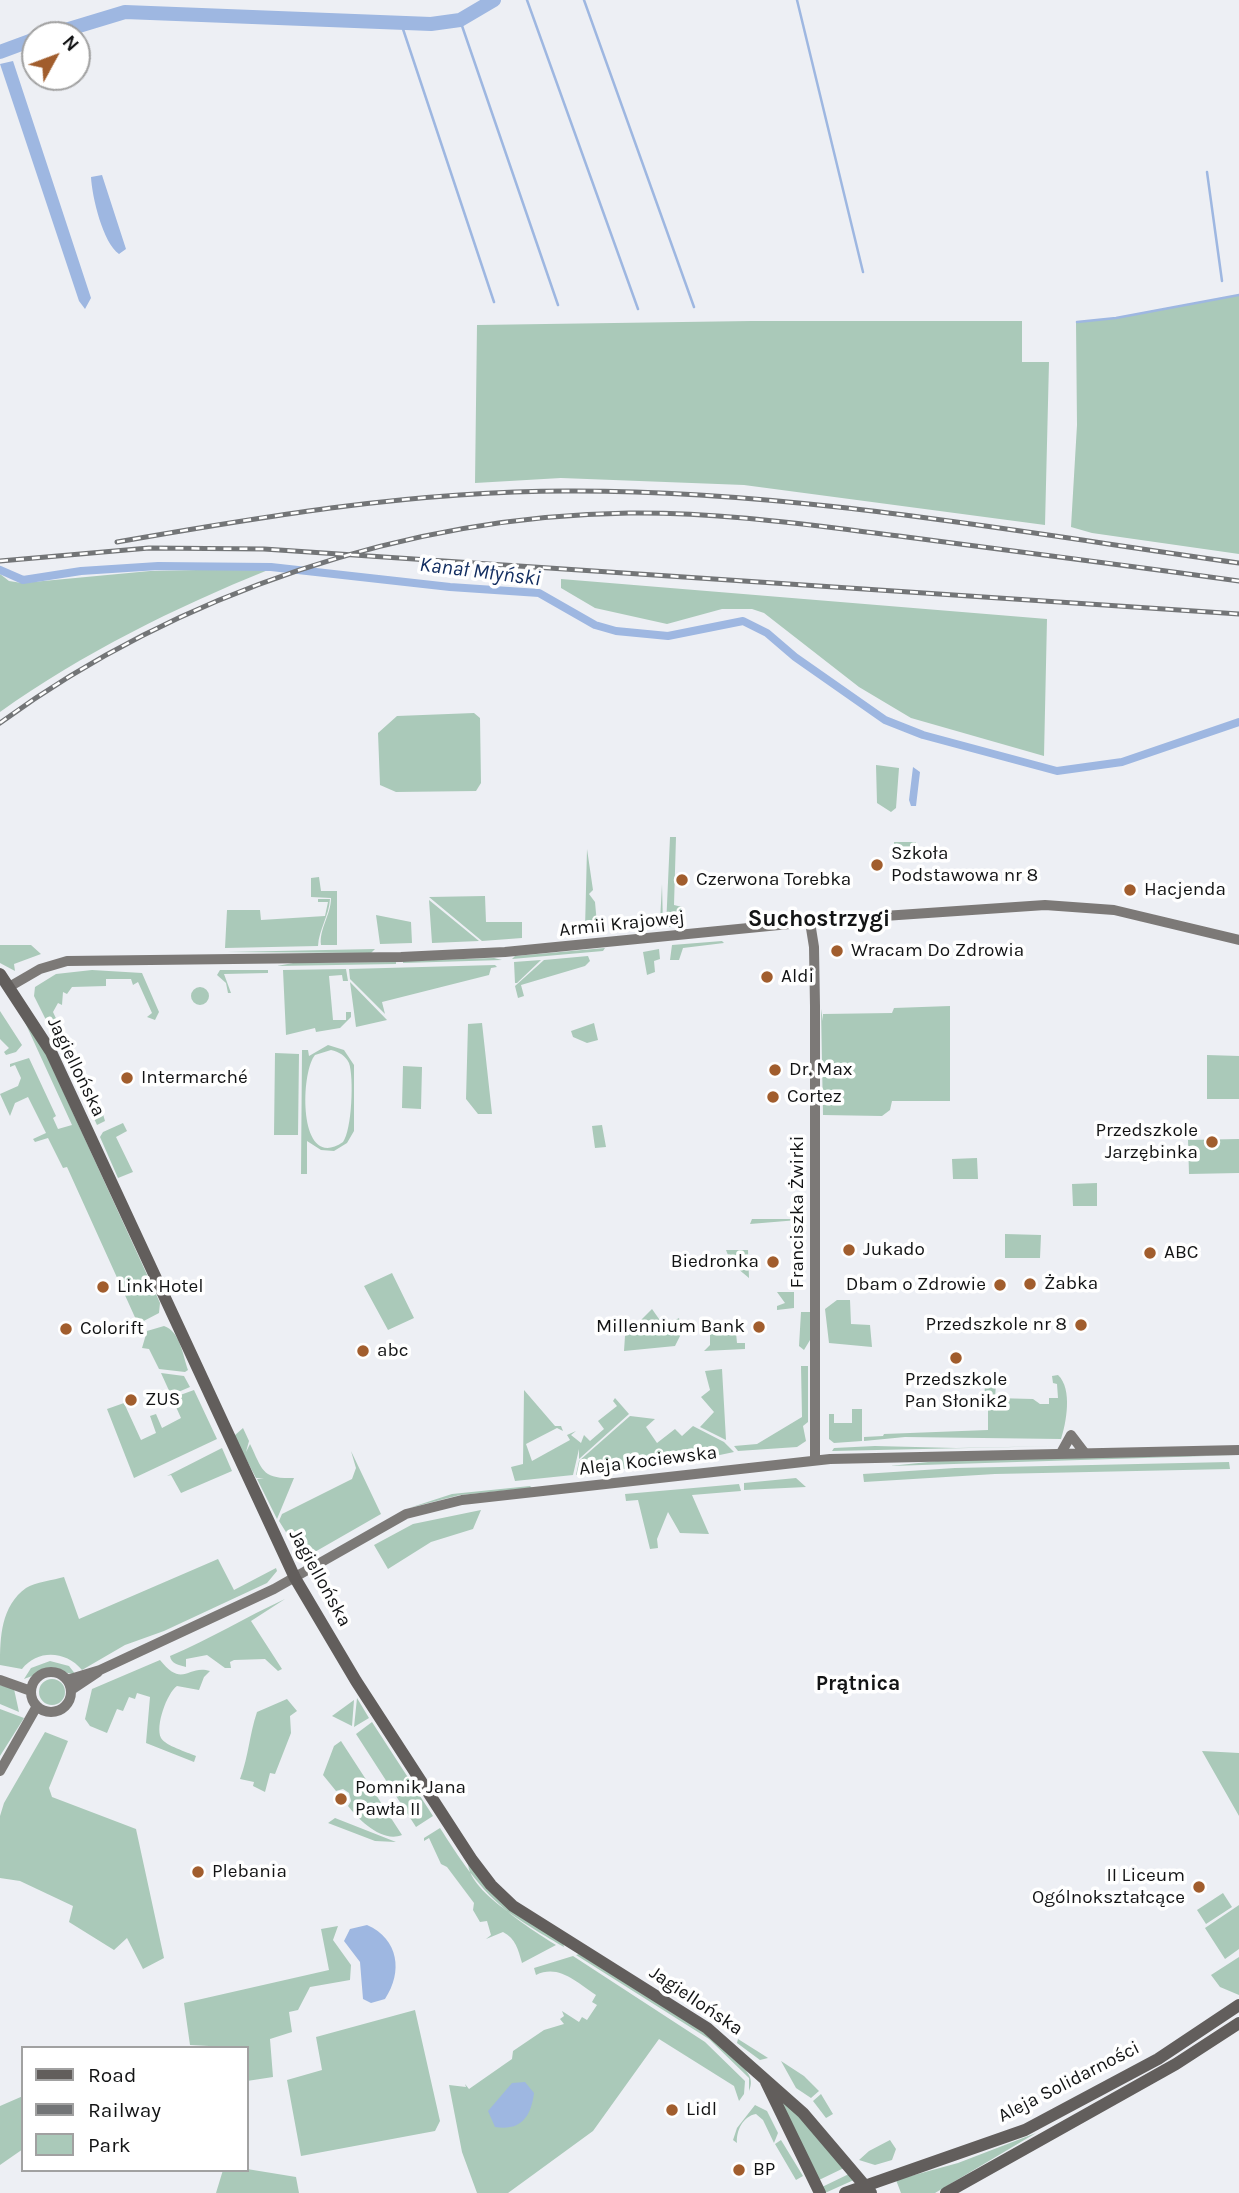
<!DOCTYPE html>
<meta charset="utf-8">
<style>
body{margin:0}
#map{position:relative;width:1239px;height:2193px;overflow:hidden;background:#edeff4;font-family:Karla,sans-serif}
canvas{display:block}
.legend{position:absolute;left:21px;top:2046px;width:228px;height:126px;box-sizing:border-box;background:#fff;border:2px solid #a1a1a1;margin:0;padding:9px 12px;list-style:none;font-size:21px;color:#131415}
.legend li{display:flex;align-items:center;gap:14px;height:35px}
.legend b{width:35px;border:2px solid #a1a1a1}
.north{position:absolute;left:21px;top:21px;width:70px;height:70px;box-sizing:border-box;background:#fff;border:2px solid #a1a1a1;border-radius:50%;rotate:49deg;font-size:19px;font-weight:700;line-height:28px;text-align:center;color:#131415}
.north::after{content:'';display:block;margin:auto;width:24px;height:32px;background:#a15d2d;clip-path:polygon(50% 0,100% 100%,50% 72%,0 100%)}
</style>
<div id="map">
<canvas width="1239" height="2193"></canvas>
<ul class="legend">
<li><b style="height:9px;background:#625e5c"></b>Road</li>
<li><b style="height:9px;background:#737577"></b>Railway</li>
<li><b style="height:19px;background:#aac9b9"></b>Park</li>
</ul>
<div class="north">N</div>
</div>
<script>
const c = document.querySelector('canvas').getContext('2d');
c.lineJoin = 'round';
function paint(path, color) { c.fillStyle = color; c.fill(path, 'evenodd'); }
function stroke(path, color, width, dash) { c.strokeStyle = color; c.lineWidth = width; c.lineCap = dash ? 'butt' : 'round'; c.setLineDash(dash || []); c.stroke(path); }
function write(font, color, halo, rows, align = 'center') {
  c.font = font + ' Karla,sans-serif'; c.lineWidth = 7; c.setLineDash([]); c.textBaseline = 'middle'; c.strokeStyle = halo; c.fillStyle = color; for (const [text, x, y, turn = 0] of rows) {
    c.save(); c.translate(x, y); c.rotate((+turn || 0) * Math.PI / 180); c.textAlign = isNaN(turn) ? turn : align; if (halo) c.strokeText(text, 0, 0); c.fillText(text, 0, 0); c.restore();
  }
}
paint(new Path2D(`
 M1239,295V554L1092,533L1071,527L1077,425L1076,322L1116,318Z
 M751,321H1022V362H1049L1045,525L744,485L561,478L475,483L477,325Z
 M241,569L268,570C174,608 83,653 0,712V574L9,581L22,583L150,571Z
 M561,579L1047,619L1044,756L911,718L859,687L764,613L752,609H722L667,624L595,608L561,588Z
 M474,713L480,718L481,783L476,791L396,792L380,785L378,733L397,716Z
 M876,765L899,768L896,808L891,812L877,803Z
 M670,837H676L674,905L682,907L673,927H666Z
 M894,842H916V853L895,854Z
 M587,849L593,890L589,894L595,902L597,924L601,923L602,927L585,929Z
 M319,877L321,891H337V945H321C319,929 331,915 331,898L311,897V878Z
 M662,884L663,927L634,929L633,925L660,922Z
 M485,896L486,922H522V938L482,941L429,897Z
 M318,899H330C329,916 319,929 318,946L225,948L227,910H260L261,920L325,916L328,902H318Z
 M429,900L479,941L432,943Z
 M376,915L411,922L412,943L380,944Z
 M722,941L724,943L683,948L679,960H670L672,945Z
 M0,945H31L41,954L14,964L15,971L0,963Z
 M605,948L603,951L512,959L515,956Z
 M375,949L371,953L227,952Z
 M659,949L660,959L654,961L655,972L647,975L643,952Z
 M588,956L590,961L585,966L521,985L524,996L518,998L515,986L544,960Z
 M494,958L502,960L403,963V961Z
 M541,960L517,983H515L514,962Z
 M396,962V964L277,966L293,963Z
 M495,965L497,967L491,968L489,975L382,1002L385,1014L350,979L349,969Z
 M346,969L348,981H343L342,975L329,976L333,1020H346V1012H351V1017L340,1028L316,1032L315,1028L286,1035L283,970Z
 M92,970L142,973L159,1012L155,1020L147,1017L152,1013L138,982L133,985L131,979H106V986L72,987L67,994L63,992L62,1005L58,1003L53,1012L75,1059L67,1062L34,996L35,987L56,974Z
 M220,970H268V973L224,974L231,993H228L226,983L217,975Z
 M350,982L387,1020L356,1027Z
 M191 996a9 9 0 1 1 18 0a9 9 0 1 1-18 0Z
 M950,1006V1101H892L890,1110L882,1116L823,1115L821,1009L823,1021V1014L892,1013L894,1008Z
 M0,1011L22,1045L16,1052L6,1055L4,1052L9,1048L0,1039Z
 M23,1018L45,1052L160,1303L159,1313L138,1324L67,1167L63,1168L48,1138L35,1142L33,1139L46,1133L28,1097L15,1103L10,1116L0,1094L18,1086L21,1078L15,1065L10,1067V1064L29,1058L56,1116L53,1118L58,1129L72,1125Z
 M482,1023L492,1114H478L466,1099L468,1024Z
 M594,1023L598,1040L587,1043L573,1037L571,1031Z
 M328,1045L344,1050L354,1065V1131L347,1143L334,1151L321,1150L307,1141V1174H301L302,1050H308L309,1056ZM331,1050C339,1052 345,1055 349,1063C354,1077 352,1130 343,1142C298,1173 300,1073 315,1055Z
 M275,1053L299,1054L298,1135H274Z
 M1207,1055L1239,1056V1099H1207Z
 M76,1060L83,1067L79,1069L95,1104H100L105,1121L97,1125L69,1064Z
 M403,1066L422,1067L421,1109L402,1108Z
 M123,1123L127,1131L116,1137L133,1172L118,1178L100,1137L103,1132Z
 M602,1125L606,1147L595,1148L592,1126Z
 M1239,1139V1173L1189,1174L1188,1140Z
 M977,1158L978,1179H953L952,1159Z
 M1097,1183V1206H1073L1072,1184Z
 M803,1211L805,1224L798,1220L750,1224L752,1219H803Z
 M1005,1234L1041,1235L1040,1258H1005Z
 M726,1250H748L749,1278L731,1263Z
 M392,1273L414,1318L388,1330L364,1286Z
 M777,1292H794V1308L777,1310V1306L785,1303Z
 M837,1300H850L851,1324L870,1325L872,1347L829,1343L825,1309Z
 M652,1309L664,1326L679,1318L682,1332L675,1346L624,1351L625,1336Z
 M801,1312H810V1340L804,1350L799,1346Z
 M723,1322H735L737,1343H745V1349L704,1351L710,1345V1335Z
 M164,1326C180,1331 183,1356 188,1370L185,1372L159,1369L149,1349L142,1348L147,1331Z
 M801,1366H808V1422L803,1426L806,1441L797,1447L738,1451L734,1446L757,1444L802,1417Z
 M722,1369L726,1440L700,1427L714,1412L701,1397L710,1390L705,1371Z
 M161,1373L184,1376L190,1387L171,1395Z
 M1058,1375C1073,1389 1066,1424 1061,1439L905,1437L864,1441V1437L883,1436L884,1434L988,1430V1406H983L986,1377L1002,1376L1001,1383L996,1384L995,1398L1033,1399L1040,1404H1049V1398H1058L1057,1384L1053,1383L1052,1376Z
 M194,1390L217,1439L134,1478L107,1409L124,1403L141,1440L156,1433L150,1416L156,1414L162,1428L181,1418L172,1398Z
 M524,1390L555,1426H561L563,1431L557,1428L526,1444L532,1461L570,1440L567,1435L576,1431L571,1435L581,1443L584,1435L590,1441L604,1429L598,1421L617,1406L613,1401L615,1398L629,1414L579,1459V1449L573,1475L515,1481L511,1467L523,1464Z
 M852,1409H862V1441L834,1443L829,1439V1414H834V1423H852Z
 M630,1416L655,1419L646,1427L657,1443L675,1429L682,1436L693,1426L724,1442L734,1452L696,1460L576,1475L579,1461Z
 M243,1428L249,1441L246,1452L250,1444C263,1471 262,1479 294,1478L277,1519L257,1479L264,1478H256L234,1436Z
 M875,1446L956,1448L1060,1446L832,1451L834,1448Z
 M222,1448L232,1471L181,1493L171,1475L167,1476Z
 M351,1451L381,1514L313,1553L301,1556L279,1521L282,1514L352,1479L356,1468Z
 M1239,1455L890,1466L947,1460Z
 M1229,1462L1230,1469L995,1474L864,1482L863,1474L955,1468Z
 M796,1478L806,1487L744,1490V1483Z
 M739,1484L741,1491L692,1495L709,1534L680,1533L668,1512L657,1539L658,1548L650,1549L638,1500L626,1501L625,1494Z
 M530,1486L532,1488L460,1495L409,1508L452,1494Z
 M481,1510L473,1529L431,1542L388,1569L374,1545L413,1524Z
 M218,1559L234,1590L276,1568L277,1571L267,1583L164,1631L125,1645L82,1670C66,1651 38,1649 22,1669L0,1665C0,1637 1,1606 26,1588C35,1582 54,1580 64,1577L79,1619Z
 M285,1599L251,1621L282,1669L278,1671L265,1659L234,1660L230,1662L231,1668H225L207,1655L186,1659V1667C179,1665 171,1664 170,1656C210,1639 246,1617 285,1599Z
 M160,1660C183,1689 188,1664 210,1671L204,1677L199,1690L177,1686C167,1693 155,1726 161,1738C166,1746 187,1752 196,1756L194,1762L146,1743L150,1697L137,1693L135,1699L129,1697L123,1711L117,1709L107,1733L90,1726L85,1719L92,1689Z
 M50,1661L69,1666L76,1675L51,1669L24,1679L31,1668Z
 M39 1692a13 13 0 1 1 26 0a13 13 0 1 1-26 0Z
 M0,1685L14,1689L19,1712L0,1704Z
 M357,1698L369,1718L354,1727Z
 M287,1699L297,1711L290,1716L291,1733L275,1774L270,1773L265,1792L253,1786L254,1782L240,1779C249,1755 249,1736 257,1712Z
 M354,1700L352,1726L332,1716Z
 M0,1709L24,1718L0,1756Z
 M372,1722L433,1816L416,1827L356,1734Z
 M45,1732L68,1741L49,1788L52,1797L136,1829L164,1958L143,1969L127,1938L114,1950L69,1922L73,1906L20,1881L0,1878V1816L4,1803Z
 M341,1741L402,1835C382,1843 359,1820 348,1806L351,1801L349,1793L343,1789L336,1791L323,1775L334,1746Z
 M1202,1751L1239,1753V1816Z
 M335,1818L396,1842L375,1841L328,1823Z
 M440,1828C479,1889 495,1907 556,1945L522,1963C518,1949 516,1939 503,1932L486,1939L491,1935L487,1921L480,1922L473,1910L474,1903L447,1867L441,1864L429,1838L424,1841V1838Z
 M468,1863L563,1943L564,1947C539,1932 469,1894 468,1863Z
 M1223,1893L1232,1907L1206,1924L1197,1910Z
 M1239,1905V1949L1225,1959L1205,1928Z
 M338,1926L333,1940L351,1965L350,1980L310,1987L298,2010L289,2012L292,2032L270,2039L273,2077L247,2081V2048L190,2045L184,2003L329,1970L321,1929Z
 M579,1954C614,1976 734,2043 749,2075C752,2081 751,2086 749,2091V2078L709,2039L576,1955Z
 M573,1956L705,2042L745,2081L744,2094L739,2101L734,2086L659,2039L593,2131L508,2193H477L462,2152L449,2085L466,2087L465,2084L469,2089L512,2059L513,2051L544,2030L564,2024L560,2019L564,2016L562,2011L579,2022L582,2017L587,2020L597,2005L592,2002L596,1995C576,1982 559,1964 536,1975L534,1968Z
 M1239,1957V1995L1220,1987L1211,1975Z
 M415,2010L440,2121L435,2131L301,2156L287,2080L322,2070L316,2037Z
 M738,2039L765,2056L768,2058L760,2060L737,2043Z
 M781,2061L804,2076L819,2091L811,2098L796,2088Z
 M821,2094L833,2114L826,2118L813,2101Z
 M23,2096V2149L0,2165V2106Z
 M786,2101L846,2167L819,2180L780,2105Z
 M755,2105L767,2111L778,2133L774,2143L763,2120L756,2114C743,2116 736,2131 737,2143L733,2140L737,2128Z
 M1036,2133L935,2193H901L896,2180L958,2163Z
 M781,2140L803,2176L796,2180L775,2144Z
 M890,2140L896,2149L892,2160L875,2165L859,2160L869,2151Z
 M247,2169L296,2177L299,2193H216L223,2170Z
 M851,2173L856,2179L825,2193L822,2187Z`), '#aac9b9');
paint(new Path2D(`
 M13,61L91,298L85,309L79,301L0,64Z
 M102,175L126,249L119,254C103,243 92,197 91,177Z
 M913,767L920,772L916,806H911L909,800Z
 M367,1925C399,1939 403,1972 385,1999L371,2003L363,1999L360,1962L344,1941L350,1929Z
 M525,2082L534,2093C531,2118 520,2131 495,2127L488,2111L512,2083Z`), '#9eb7e1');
stroke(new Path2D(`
 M527,0L638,309
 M584,0L694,307
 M797,0L863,272
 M460,20L558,305
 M401,23L494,302
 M1207,172L1222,281
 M1077,322L1116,318L1239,295`), '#9eb7e1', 2.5);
stroke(new Path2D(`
 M0,570L23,580L81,571L158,566L271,567L450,587L539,593L595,625L616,631L668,636L743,621L767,633L795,657L885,720L923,735L1057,771L1122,762L1239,722`), '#9eb7e1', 8);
stroke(new Path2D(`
 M49,35L125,12L431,24L460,20L494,0
 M0,52L35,39`), '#9eb7e1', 14);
stroke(new Path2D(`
 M810,922L814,947L815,1006V1460
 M9,987L40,969L67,961L401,957L505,952L840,919L1045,905L1114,910L1239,940
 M1061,1453L1071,1435L1084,1452
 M31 1692a20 20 0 1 1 40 0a20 20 0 1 1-40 0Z
 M0,1680L31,1691
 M67,1680L100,1670L274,1589L406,1514L462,1500L830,1459L1239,1450
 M71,1690L98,1672
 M0,1771L37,1706`), '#7c7977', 10);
stroke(new Path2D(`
 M0,974L51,1052L295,1578L356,1681L472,1860L491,1885L513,1906L707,2028L803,2113L871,2193
 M766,2082L820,2193
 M845,2193L1025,2130L1158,2059L1239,2005
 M946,2193L1176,2064L1239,2023`), '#625e5c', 12);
const rail = new Path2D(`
 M117,542C266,516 415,491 567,491C793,490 1017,532 1239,563
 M0,561L149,548L264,549L1239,614
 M0,723C178,593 408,516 629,513C720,512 809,525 899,536C1013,551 1126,565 1239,581`);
stroke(rail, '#737577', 5);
stroke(rail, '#fff', 2.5, [8]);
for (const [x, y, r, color] of [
 [877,865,7,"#a15d2d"],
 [682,880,7,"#a15d2d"],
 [1130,890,7,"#a15d2d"],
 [837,951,7,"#a15d2d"],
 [767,977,7,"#a15d2d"],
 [775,1070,7,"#a15d2d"],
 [127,1078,7,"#a15d2d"],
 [773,1097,7,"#a15d2d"],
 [1212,1142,7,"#a15d2d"],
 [849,1250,7,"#a15d2d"],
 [1150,1253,7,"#a15d2d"],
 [773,1262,7,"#a15d2d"],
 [1030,1284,7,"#a15d2d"],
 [1000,1285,7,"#a15d2d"],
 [103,1287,7,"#a15d2d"],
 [1081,1325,7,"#a15d2d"],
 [759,1327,7,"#a15d2d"],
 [66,1329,7,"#a15d2d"],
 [363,1351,7,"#a15d2d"],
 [956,1358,7,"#a15d2d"],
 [131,1400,7,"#a15d2d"],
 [341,1799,7,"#a15d2d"],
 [198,1872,7,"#a15d2d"],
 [1199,1887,7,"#a15d2d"],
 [672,2110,7,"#a15d2d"],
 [739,2170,7,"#a15d2d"]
]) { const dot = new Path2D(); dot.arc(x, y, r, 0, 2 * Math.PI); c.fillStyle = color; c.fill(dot); stroke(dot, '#fff', 2.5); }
write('19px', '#131415', '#fff', [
 ["Szkoła",891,854],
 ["Podstawowa nr 8",891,876],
 ["Czerwona Torebka",696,880],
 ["Hacjenda",1144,890],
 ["Wracam Do Zdrowia",851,951],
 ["Aldi",781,977],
 ["Dr. Max",789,1070],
 ["Intermarché",141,1078],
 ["Cortez",787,1097],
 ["Przedszkole",1198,1131,"right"],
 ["Jarzębinka",1198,1153,"right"],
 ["Jukado",863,1250],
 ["ABC",1164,1253],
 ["Biedronka",759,1262,"right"],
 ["Żabka",1044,1284],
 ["Dbam o Zdrowie",986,1285,"right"],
 ["Link Hotel",117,1287],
 ["Przedszkole nr 8",1067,1325,"right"],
 ["Millennium Bank",745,1327,"right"],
 ["Colorift",80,1329],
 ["abc",377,1351],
 ["Przedszkole",956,1380,"center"],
 ["Pan Słonik2",956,1402,"center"],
 ["ZUS",145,1400],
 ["Pomnik Jana",355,1788],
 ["Pawła II",355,1810],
 ["Plebania",212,1872],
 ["II Liceum",1185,1876,"right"],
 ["Ogólnokształcące",1185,1898,"right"],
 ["Lidl",686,2110],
 ["BP",753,2170]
], 'left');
write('19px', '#131415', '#fff', [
 ["Armii Krajowej",622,924,-6],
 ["Jagiellońska",76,1067,64],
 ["Franciszka Żwirki",798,1212,-90],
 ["Aleja Kociewska",648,1461,-7],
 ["Jagiellońska",320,1578,61],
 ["Jagiellońska",696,2001,34],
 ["Aleja Solidarności",1069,2082,-27]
]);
write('italic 21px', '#132e61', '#fff', [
 ["Kanał Młyński",480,572,7]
]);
write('bold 21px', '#131415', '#fff', [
 ["Prątnica",858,1684]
]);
write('bold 23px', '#131415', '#fff', [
 ["Suchostrzygi",819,919]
]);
</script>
